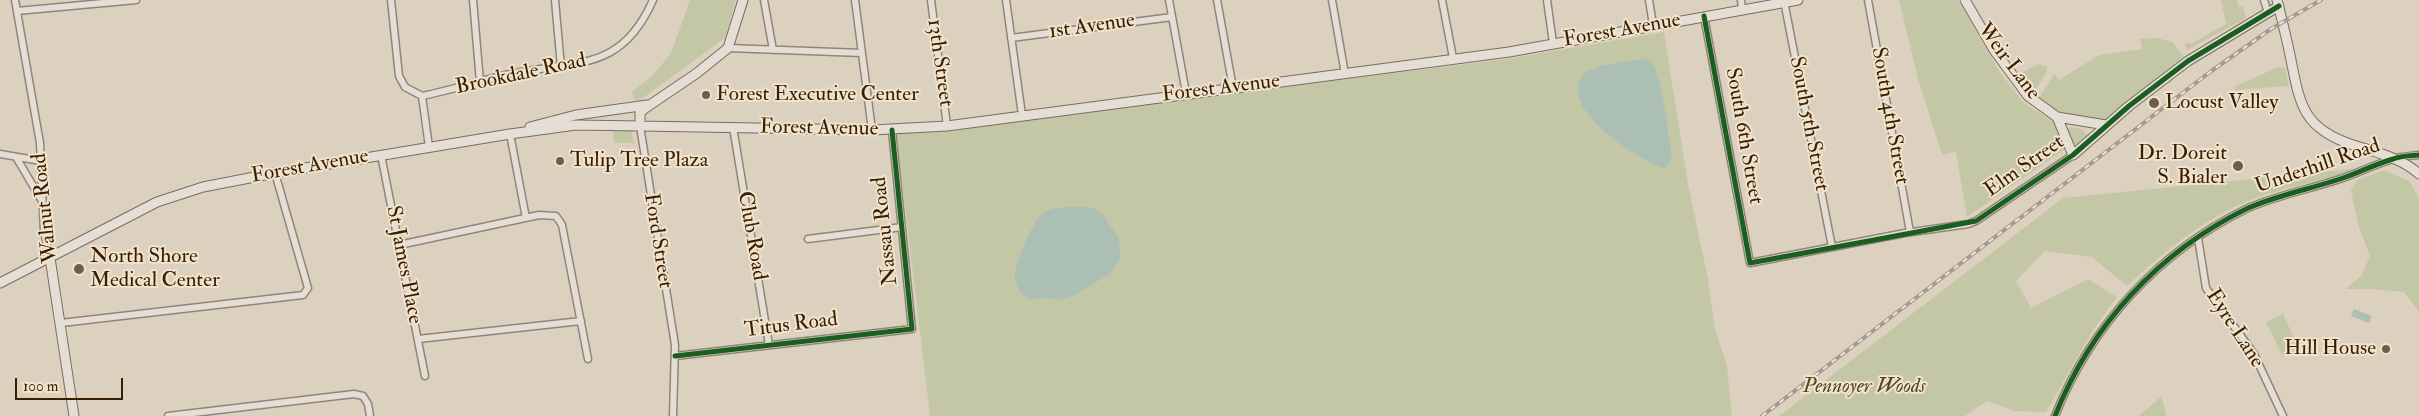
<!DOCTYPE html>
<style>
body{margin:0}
#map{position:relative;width:2419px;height:416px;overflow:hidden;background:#dcd1bf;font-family:"IM FELL Double Pica",serif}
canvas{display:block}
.scale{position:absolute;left:15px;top:378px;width:108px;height:22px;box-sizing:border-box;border:2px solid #371f00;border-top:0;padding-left:6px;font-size:15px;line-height:18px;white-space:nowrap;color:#371f00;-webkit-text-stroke:4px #f1e3cd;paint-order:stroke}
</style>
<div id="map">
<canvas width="2419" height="416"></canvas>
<div class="scale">100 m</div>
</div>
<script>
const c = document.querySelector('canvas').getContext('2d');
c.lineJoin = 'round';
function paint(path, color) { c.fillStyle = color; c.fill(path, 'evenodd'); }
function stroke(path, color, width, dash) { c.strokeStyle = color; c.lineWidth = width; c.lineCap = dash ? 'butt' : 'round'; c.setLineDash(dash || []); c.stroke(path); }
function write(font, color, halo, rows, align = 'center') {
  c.font = font + ' "IM FELL Double Pica",serif'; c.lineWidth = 4; c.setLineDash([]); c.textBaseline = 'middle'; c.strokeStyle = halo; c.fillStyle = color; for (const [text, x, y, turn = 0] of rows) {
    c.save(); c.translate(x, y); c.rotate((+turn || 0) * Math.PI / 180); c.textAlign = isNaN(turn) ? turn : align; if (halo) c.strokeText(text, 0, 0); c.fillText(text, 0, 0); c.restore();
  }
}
paint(new Path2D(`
 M690,0H736L725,38L640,100H634L632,92L653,75L671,53Z
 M1899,0H1958L1999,71L2024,103L2055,123L2065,149L1967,217L1956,152L1942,155L1918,79Z
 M2221,0H2237L2239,7L2243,6L2246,18L2187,50L2185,46L2187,42L2191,44L2226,24Z
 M1664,32L1688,184L1708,279L1715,329L1727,366L1732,416H930L896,132L1112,108L1507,59Z
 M2157,38L2172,42L2188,61L2106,125L2057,117L2036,103L2054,74L2059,80L2099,55L2142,49L2140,39Z
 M2039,64L2046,66L2047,71L2037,88L2031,89L2019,76L2028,69Z
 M2278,67L2285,68L2289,86L2235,90L2234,87Z
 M2070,127L2081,129L2090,136L2078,144H2074L2068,129Z
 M613,130L631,131L634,143H614Z
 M2361,168C2323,182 2279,187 2241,204C2198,223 2161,255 2127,286L2092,257L2045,251L2016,281L2031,308L2088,279L2117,297L2093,330L2046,412L2014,411L1987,401L1965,416H1779L2063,198Z
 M2385,170L2410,182L2419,198V312L2404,292L2372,289H2346L2361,276L2370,256L2358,225L2351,190L2358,180Z
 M2283,314L2299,349L2283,357L2266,322Z
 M2162,396L2166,416H2139Z`), '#c4c7a6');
paint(new Path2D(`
 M1649,59C1661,68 1670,141 1672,159L1665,168C1640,162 1555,106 1583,75C1593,64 1634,60 1649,59Z
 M1064,207H1091L1103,214L1119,239L1120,258L1111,273L1073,296L1058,300L1041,298L1030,300C1022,295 1016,288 1015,278C1014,265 1031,224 1042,214C1048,209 1056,208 1064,207Z
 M2354,309L2372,316L2369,323L2351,316Z`), '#acbfb5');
const street = new Path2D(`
 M15,0L40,143L44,232L50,258
 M391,0L399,76L405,87L422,96
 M473,0L480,82
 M555,0L561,67
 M764,0L773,50
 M855,0L872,130
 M931,0L947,126
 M1006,0L1022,115
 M1169,0L1186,93
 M1217,0L1233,88
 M1332,0L1345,74
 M1442,0L1453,58
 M1547,0L1553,43
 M1649,0L1653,25
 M1741,0L1742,9
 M1868,0L1910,232
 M2264,0L2268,13
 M1784,1L1832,247
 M17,11L136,0
 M1704,16L1750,263L1905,233L1968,224L1976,221L2073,155
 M1011,38L1172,17
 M728,48L862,53
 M422,96C452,90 481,80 511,74C575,60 621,73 653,0
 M422,96L429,147
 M640,126L675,345L673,416
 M733,127L769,345
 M510,134L526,218
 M0,154L41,161
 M381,155L425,376
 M16,157L42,201
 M2198,238L2206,288L2254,354L2283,416
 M808,239L902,227
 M399,245L539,215L556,216L562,225L588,359
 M61,323L303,295L308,288L275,173
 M418,339L581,321
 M675,356L912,329L892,130
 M168,416L354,394L363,396L368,404L370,416
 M2055,416C2091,325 2159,252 2246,209C2277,195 2311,189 2343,178C2360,172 2376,164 2393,159C2401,156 2410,156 2419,155`);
const secondary = new Path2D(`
 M1965,0L1994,50L2028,96L2057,117L2073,155L2129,106L2188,61L2279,6
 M2277,0C2282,20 2287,40 2291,60C2300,106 2304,129 2353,145C2375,152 2402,158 2419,174
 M2057,117L2106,125
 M640,126L872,130L947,126L1509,52L1798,0
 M530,127L576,115L647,105
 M50,258L74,416
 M0,283L157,202L203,187L275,173L510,134L576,125L640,126V113L644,109L697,73L728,48L743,0`);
stroke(street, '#908678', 9);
stroke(secondary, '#776e60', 11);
stroke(street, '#e4ded5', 6);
stroke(secondary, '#e4ded5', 9);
const rail = new Path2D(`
 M1762,416L2210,72L2271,29L2321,0`);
stroke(rail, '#a39b91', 4);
stroke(rail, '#f1e3cd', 2, [5.5]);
stroke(new Path2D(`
 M1704,16L1750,263L1976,221L2073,155L2129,106L2188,61L2279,6
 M675,356L912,329L892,130
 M2055,416C2091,325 2159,252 2246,209C2277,195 2311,189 2343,178C2360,172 2376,164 2393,159C2401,156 2410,156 2419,155`), '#1b5e20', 5);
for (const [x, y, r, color] of [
 [706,95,5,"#715d43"],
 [2154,103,6,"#715d43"],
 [560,161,5,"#715d43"],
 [2238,166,6,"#715d43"],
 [79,269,6,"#715d43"],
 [2386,349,5,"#715d43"]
]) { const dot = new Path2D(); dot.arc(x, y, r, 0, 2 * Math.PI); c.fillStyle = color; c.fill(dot); stroke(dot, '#f1e3cd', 2); }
write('21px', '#371f00', '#f1e3cd', [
 ["1st Avenue",1092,27,-8],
 ["Forest Avenue",1622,31,-10],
 ["Weir Lane",2008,62,53],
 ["13th Street",939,63,82],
 ["Brookdale Road",521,75,-12],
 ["Forest Avenue",1221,89,-7],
 ["South 4th Street",1889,116,80],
 ["South 5th Street",1808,124,79],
 ["Forest Avenue",819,129,1],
 ["South 6th Street",1743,136,80],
 ["Forest Avenue",310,167,-10],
 ["Elm Street",2025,167,-35],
 ["Underhill Road",2318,167,-19],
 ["Walnut Road",46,208,-96],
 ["Nassau Road",886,231,-96],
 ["Club Road",751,236,80],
 ["Ford Street",657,241,81],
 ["St James Place",403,265,79],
 ["Titus Road",791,326,-7],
 ["Eyre Lane",2234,329,57]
]);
write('21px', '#371f00', '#f1e3cd', [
 ["Forest Executive Center",716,95],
 ["Locust Valley",2165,103],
 ["Dr. Doreit",2227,154,"right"],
 ["S. Bialer",2227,178,"right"],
 ["Tulip Tree Plaza",570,161],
 ["North Shore",90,257],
 ["Medical Center",90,281],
 ["Hill House",2376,349,"right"]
], 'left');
write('italic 21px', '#554724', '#f1e3cd', [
 ["Pennoyer Woods",1864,387]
]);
</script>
